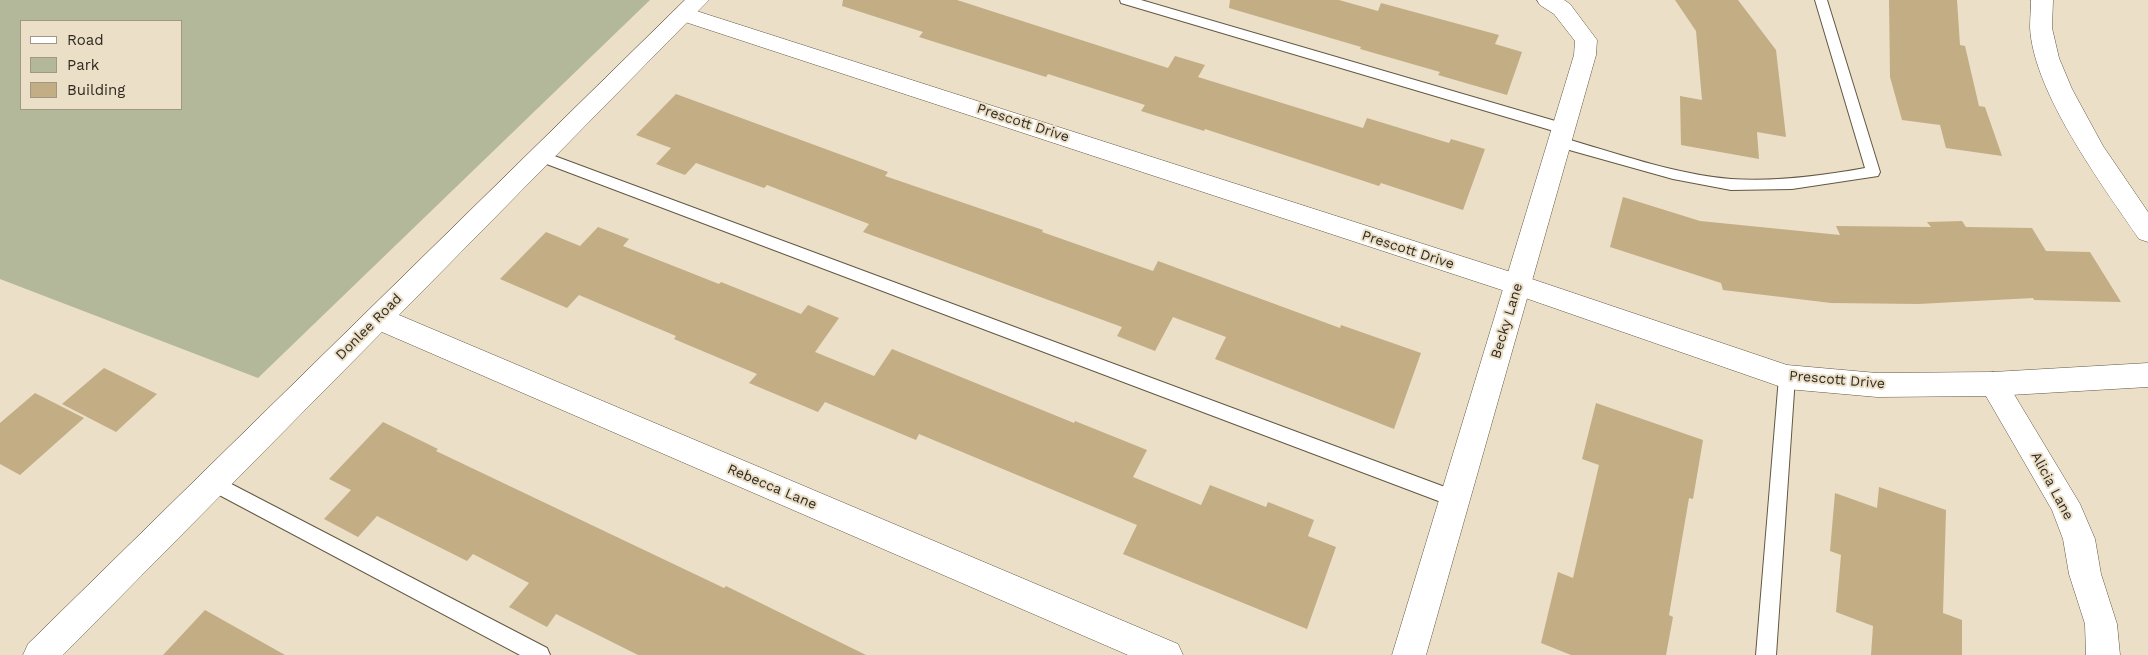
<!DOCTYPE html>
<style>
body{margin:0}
#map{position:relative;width:2148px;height:655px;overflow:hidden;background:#ecdfc7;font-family:"Work Sans",sans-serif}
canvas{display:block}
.legend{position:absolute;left:20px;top:20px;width:162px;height:90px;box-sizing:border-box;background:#ecdfc7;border:1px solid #a09785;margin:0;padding:6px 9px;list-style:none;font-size:15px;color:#2f2a21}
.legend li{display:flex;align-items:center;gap:10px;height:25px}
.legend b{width:25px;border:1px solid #a09785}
</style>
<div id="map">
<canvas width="2148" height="655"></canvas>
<ul class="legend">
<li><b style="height:6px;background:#fff"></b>Road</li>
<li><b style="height:14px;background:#b3b89a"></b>Park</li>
<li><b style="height:14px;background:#c2ad85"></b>Building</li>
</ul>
</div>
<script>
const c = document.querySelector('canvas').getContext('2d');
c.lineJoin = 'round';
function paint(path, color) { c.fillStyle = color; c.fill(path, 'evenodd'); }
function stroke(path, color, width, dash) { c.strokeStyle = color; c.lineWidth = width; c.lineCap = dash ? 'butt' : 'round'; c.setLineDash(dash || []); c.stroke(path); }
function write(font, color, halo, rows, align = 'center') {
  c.font = font + ' "Work Sans",sans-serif'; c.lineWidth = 4; c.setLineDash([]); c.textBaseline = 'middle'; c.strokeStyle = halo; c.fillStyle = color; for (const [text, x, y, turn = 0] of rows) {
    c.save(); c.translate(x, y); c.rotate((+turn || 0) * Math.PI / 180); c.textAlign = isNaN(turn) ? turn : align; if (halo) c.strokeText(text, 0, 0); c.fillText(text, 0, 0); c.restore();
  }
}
paint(new Path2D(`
 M0,0H650L258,378L0,279ZM21,21H181V109H21Z`), '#b3b89a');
paint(new Path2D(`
 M843,0H957L1168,68L1175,56L1205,65L1198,77L1363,128L1367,118L1449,143L1451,139L1485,149L1463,210L1381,183L1379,186L1205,129L1204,131L1141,111L1145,105L1048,74L1046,77L919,37L923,32L842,6Z
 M1230,0H1339L1378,11L1381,3L1499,35L1495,44L1522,52L1507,95L1438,75L1440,72L1360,49L1361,47L1229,8Z
 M1675,0H1738L1776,50L1786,137L1757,132L1759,159L1681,145L1680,96L1702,100L1696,31Z
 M1889,0H1957L1960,45L1965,46L1979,106L1985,107L2002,156L1946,148L1940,125L1902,120L1890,77Z
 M676,94L888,172L885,176L1043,230L1042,232L1153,271L1158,261L1340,328L1341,325L1421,353L1394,429L1215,359L1226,337L1173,317L1155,351L1117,336L1122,327L863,232L869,224L767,185L764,188L696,163L685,175L656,164L671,148L636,135Z
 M1623,197L1700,221L1840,235L1836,226L1931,227L1927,222L1962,221L1966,227L2032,228L2046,251L2090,252L2121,302L2034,300L2033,298L1918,304L1831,303L1723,290L1721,283L1610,247Z
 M598,227L629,239L623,246L719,284L721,282L801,314L808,305L839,318L815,352L874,376L892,349L1074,423L1075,421L1147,450L1133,477L1201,505L1210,485L1266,507L1268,502L1314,520L1308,536L1336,547L1307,629L1123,554L1137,525L919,434L916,440L825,402L818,412L749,383L757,374L674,339L676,336L579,295L567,308L500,279L546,232L580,246Z
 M104,368L157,394L116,432L62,404Z
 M35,393L84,418L20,475L0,464V423Z
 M1596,403L1703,440L1693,499L1689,498L1669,615L1673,617L1666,655H1571L1541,643L1558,572L1573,578L1599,465L1582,459Z
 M383,422L438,449L436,451L724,588L726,586L866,655H638L556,614L547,627L509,607L529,583L473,554L467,561L377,516L358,537L324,519L351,490L329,479Z
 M1879,487L1946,510L1943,613L1962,620V655H1871L1873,626L1836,612L1841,555L1830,551L1835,493L1877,508Z
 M205,610L285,655H163Z`), '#c2ad85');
const lane = new Path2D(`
 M1120,0H1141L1569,125L1571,129L1564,134L1121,3Z
 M1815,0H1827L1880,172L1878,176L1792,189L1731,190L1673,179L1555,146L1553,142L1560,137C1616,153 1673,174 1731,179C1776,182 1821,176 1865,168Z
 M541,151L1461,493L1464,499L1461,505L1455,507L1449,505L536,160L534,156L536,152Z
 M1787,370L1793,372L1795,377L1776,655H1756L1779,377L1781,372Z
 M214,475L547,648L550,655H520L208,489L205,483L208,477Z`);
const street = new Path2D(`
 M685,0H709L399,315L1178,644L1183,655H1128L382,332L63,655H23L28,644Z
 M1537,0H1564L1570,4L1597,40L1596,55L1426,655H1392L1574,55L1575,41L1554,14L1540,5Z
 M2031,0H2053L2052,28L2059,58L2072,89L2103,146L2148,212V242L2139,239C2102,185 2033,92 2030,27C2030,18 2031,9 2031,0Z
 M1993,372L2003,376L2080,504L2095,539L2101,574L2117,624L2120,655H2086L2085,624L2069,574L2063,539L2052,510L1979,384L1983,376Z`);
const secondary = new Path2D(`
 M684,7L1517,274L1787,365L1877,373L1993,372L2148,363V387L1993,396L1877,397L1787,389L1508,292L676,19L673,14L676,9Z`);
stroke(lane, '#625742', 2);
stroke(street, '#625742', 1);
stroke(secondary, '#625742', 1);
paint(lane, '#fff');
paint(street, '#fff');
paint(secondary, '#fff');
write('14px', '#2f2a21', '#ecdfc7', [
 ["Prescott Drive",1023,123,18],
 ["Prescott Drive",1408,250,18],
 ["Becky Lane",1507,321,-73],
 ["Donlee Road",369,327,-45],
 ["Prescott Drive",1837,380,5],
 ["Alicia Lane",2052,486,62],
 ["Rebecca Lane",772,487,23]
]);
</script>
